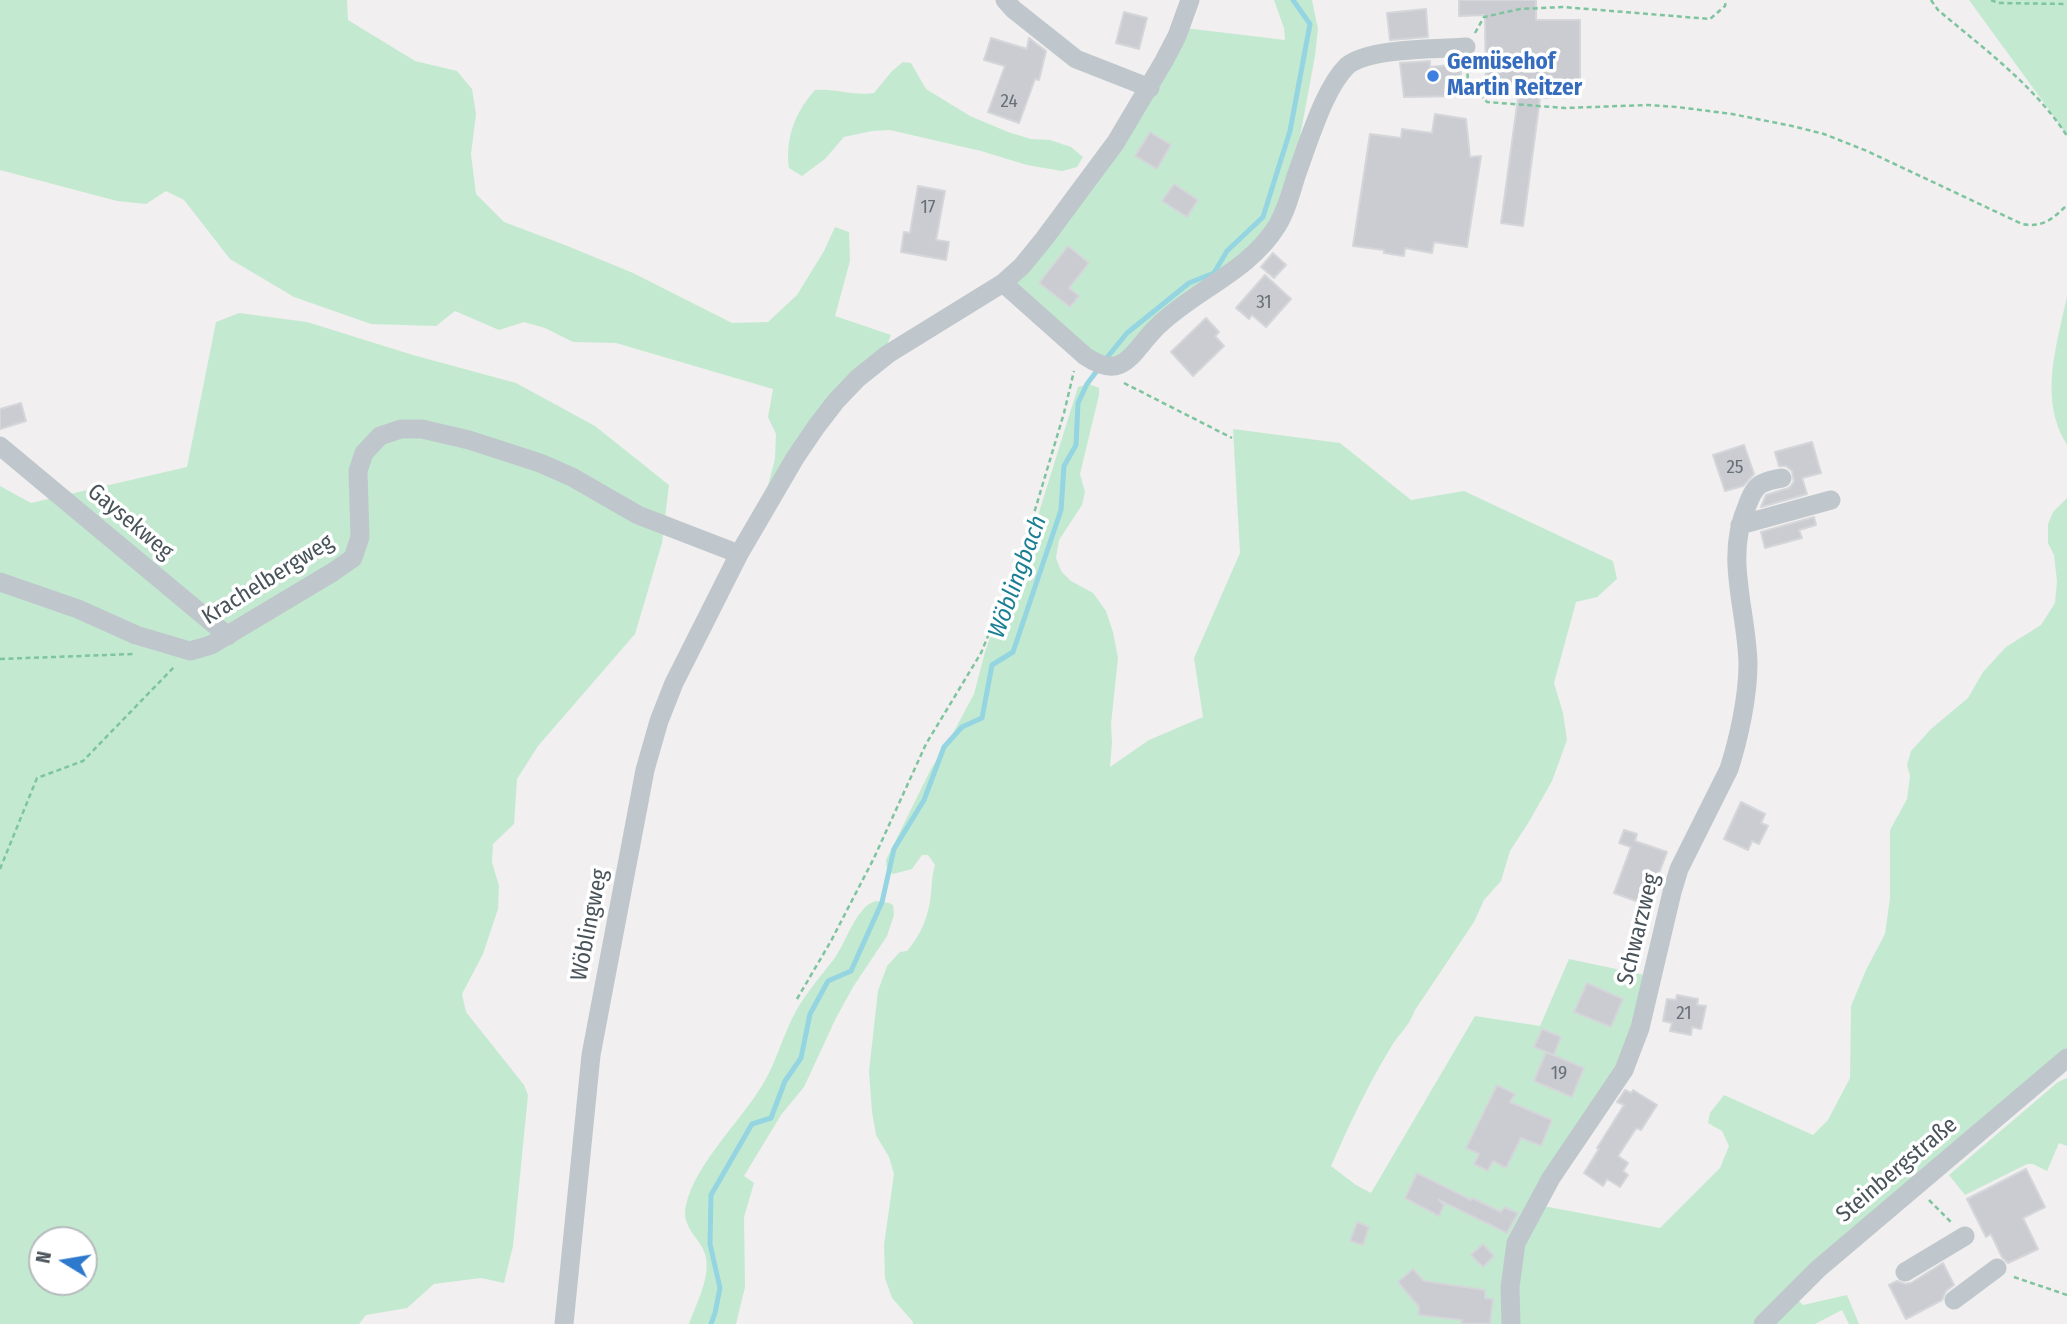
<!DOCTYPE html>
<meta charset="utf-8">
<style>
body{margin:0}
#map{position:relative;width:2067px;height:1324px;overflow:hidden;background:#f1efef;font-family:"Fira Sans Condensed",sans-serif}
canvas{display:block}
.north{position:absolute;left:28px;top:1226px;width:70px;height:70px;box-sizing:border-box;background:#fff;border:2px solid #b6babd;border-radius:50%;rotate:281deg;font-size:19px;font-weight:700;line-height:28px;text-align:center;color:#49535a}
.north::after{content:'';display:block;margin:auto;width:24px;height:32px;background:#2d79cd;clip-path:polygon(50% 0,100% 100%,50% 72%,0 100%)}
</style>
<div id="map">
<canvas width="2067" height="1324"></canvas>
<div class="north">N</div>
</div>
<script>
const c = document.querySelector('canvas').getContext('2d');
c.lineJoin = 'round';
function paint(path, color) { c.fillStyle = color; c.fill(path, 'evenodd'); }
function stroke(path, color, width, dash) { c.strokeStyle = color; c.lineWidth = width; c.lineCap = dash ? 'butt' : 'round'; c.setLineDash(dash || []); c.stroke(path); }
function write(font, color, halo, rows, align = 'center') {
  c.font = font + ' "Fira Sans Condensed",sans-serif'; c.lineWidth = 7; c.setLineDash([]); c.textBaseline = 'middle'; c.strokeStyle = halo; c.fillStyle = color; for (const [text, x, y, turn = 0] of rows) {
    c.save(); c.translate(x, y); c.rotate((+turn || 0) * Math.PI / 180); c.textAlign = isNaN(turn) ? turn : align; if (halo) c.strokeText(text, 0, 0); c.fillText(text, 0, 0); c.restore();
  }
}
paint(new Path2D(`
 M0,0H347L348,20L415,61L457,71L472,89L476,114L471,154L476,194L504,222L565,245L633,273L732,323L768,322L797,295L824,251L835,227L849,232L850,261L835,316L891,335L885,350L764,501L775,459L776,434L768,417L773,389L616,343L573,342L545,328L524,322L499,330L455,311L436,326L371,324L294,297L230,259L184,200L166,191L146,204L117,201L0,170Z
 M1274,0H1312L1318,29L1315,56L1296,158L1281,202L1259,239L1116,360L1091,354L1012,282L1185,28L1285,40L1284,28Z
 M1969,0H2067V136L2055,118Z
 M903,62L911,63L926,89L970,116L1008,132L1031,139L1050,140L1071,147L1083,157L1077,167L1062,171L1027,165L981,151L890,130L872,131L844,137L825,159L802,176L789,168C785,139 795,112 815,90C835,88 853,96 874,93L892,71Z
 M2067,296V445C2038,399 2057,345 2067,296Z
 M239,313L307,322L413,355L516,383L595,426L669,485L662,543L635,634L538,746L517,779L514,824L493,844L492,862L499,886L498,909L483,954L462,994L466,1012L524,1085L528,1095L513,1246L504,1283L481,1278L434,1284L407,1308L366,1315L359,1324H0V486L31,503L187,467L216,322ZM42,1240H84V1282H42Z
 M1089,384L1099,388V395L1080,474L1085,492L1082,505L1059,540L1056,558L1061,571L1071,581L1093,593L1106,611L1113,632L1118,658L1111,724L1112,743L1110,767L1149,740L1203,717L1194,658L1240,553L1233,429L1340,443L1411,500L1464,491L1613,561L1617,579L1597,597L1576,602L1554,683L1563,713L1567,740L1552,781L1530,820L1510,851L1501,881L1484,900L1474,922L1415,1010C1409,1027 1400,1032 1391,1047C1368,1085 1349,1125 1331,1166L1356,1185L1371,1193L1475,1016L1540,1026L1569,959L1649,976L1629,1049L1527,1214L1507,1324H913V1322L892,1298L885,1278L884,1245L894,1174L889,1157L876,1135L872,1112L869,1071L878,991L887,966L900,952L907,951C921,935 929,915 931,894C932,883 932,875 935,865L928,855H922L912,869L893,874L887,870L886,860L931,769L952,735L974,694L985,652L1003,601L1023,581L1040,509L1078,387Z
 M2067,498V1049L1813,1263L1769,1306L1753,1324H1518L1517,1288L1523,1245L1543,1206L1660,1228L1720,1168L1729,1146L1722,1131L1708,1123L1710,1113L1724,1095L1813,1135L1828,1120L1850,1078L1851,1006L1866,970L1885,934L1890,898V830L1907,799L1910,776L1907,765L1911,751L1931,729L1968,698L1983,672L2006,647L2041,625L2055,603L2057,581L2054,555L2048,543V524L2053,512Z
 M876,901L889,903L893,905L894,915L887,936L853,987L836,1018L804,1087L781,1115L744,1176L754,1183L744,1217L745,1287L736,1324H689C696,1304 710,1279 706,1258C703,1239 680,1229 686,1205C695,1164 741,1121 763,1084C777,1061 783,1034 796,1011C807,992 820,977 834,959C846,943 856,906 876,901Z
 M2067,1078V1146L2059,1143L2047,1171L2033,1164H2027L1965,1195L1949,1175L2058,1082Z
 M1847,1295L1859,1324H1849L1842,1310L1815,1324H1774L1798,1300L1803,1305Z`), '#c3ead0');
stroke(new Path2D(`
 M1105,360L1127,333L1189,283L1214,273L1227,251L1263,217L1290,131L1310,24L1293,0
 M711,1324L715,1313L720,1288L710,1244L711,1195L752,1124L771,1118L785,1081L801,1058L810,1014L828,981L851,971L882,902L894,849L924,800L944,747L962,727L982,718L992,665L1013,652L1061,510L1064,466L1076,445L1078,403L1087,384L1099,368`), '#95d5e2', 5);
const building = new Path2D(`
 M1459,0H1536V20H1580V97L1540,98L1523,226L1501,223L1518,98H1515V96H1486L1485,15L1459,16Z
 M1426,9L1428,37L1390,40L1387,13Z
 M1124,12L1147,18L1139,49L1116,43Z
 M991,38L1027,49L1029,38L1046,51L1039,80L1035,79L1019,123L988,112L1005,66L984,60Z
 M1430,61V67L1460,64L1463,96L1404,97L1400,63Z
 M1435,114L1466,119L1470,157L1481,156L1467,247L1434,242L1432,253L1405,248L1404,256L1384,253V250L1353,246L1370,134L1401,138L1402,129L1432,133Z
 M1150,132L1171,145L1157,169L1135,156Z
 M1174,184L1198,200L1187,217L1162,201Z
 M918,186L945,191L936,240L949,242L946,260L901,252L904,232L910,233Z
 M1068,246L1089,263L1069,288L1079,296L1070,307L1039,283Z
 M1273,253L1286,265L1274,278L1261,267Z
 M1265,275L1291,299L1266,327L1252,315L1249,319L1236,308Z
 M1206,318L1219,332L1215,336L1224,346L1193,376L1171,352Z
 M21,403L26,421L0,429V409Z
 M1812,442L1821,473L1802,478L1807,494L1761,507L1766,495L1789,488L1794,482L1792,471L1786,466H1779L1775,452Z
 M1744,445L1754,474L1743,486L1725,491L1713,455Z
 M1814,517L1816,525L1799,530L1802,538L1765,548L1761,532Z
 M1741,802L1765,814L1761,823L1768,826L1759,844L1752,841L1748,850L1724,839Z
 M1624,830L1637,834L1635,841L1667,852L1647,905L1614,893L1631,847L1619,843Z
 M1587,983L1623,999L1611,1027L1574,1012Z
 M1677,995L1698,999L1697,1005L1706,1006L1701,1029L1692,1027L1691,1035L1670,1031L1672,1023L1663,1021L1667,999L1676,1000Z
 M1542,1029L1561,1037L1554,1055L1534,1047Z
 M1546,1052L1584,1068L1572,1097L1534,1081Z
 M1497,1085L1515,1094L1510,1102L1552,1120L1541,1146L1521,1138L1506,1168L1493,1161L1488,1171L1474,1164L1479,1154L1466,1148Z
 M1625,1090L1631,1093L1633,1090L1657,1105L1641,1130L1637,1128L1635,1130L1618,1156L1628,1163L1623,1171L1628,1175L1620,1187L1607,1179L1603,1186L1584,1173L1599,1149L1597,1148L1624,1105L1617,1102Z
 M2026,1169L2045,1207L2023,1218L2038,1249L2008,1263L2002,1257L1991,1234L1986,1237L1967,1199Z
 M1417,1173L1471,1200L1472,1198L1501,1212L1504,1207L1518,1213L1507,1233L1439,1200L1444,1205L1439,1216L1405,1198Z
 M1357,1222L1369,1227L1363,1245L1350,1241Z
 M1483,1244L1494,1256L1483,1267L1471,1255Z
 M1943,1263L1954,1285L1946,1291L1942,1300L1906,1319L1889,1285L1897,1281L1905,1284L1911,1283Z
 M1413,1269L1424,1281L1485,1290V1298L1493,1299L1490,1324H1461L1462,1320L1418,1315L1419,1307L1398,1282Z`);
paint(building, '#caccd1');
stroke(building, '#d4d6da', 2);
stroke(new Path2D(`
 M1931,0L1938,10C1983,48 2035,86 2067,136
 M1991,0L1998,3L2067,4
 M1475,33L1484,17L1520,9L1563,7L1710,19L1725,6L1726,0
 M1467,65L1468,82L1487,102L1565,108L1648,105L1677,107L1732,114L1792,126L1824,134L1867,151L2022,224C2042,228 2053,219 2067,205
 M1124,383L1232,438
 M0,659L133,654
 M0,869L37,778L83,761L175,666
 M797,999L831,941L874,858L926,744L981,653L1009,585L1035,510L1064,413L1074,371
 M1929,1200L1951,1222
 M2014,1277L2067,1295`), '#7ec49f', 2.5, [5, 3.5]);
stroke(new Path2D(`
 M1005,0L1013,9L1076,59L1150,88
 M1003,283L1085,356C1126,384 1133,348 1160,324C1197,289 1249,271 1277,226C1286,211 1291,193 1296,176C1305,151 1313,126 1324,102C1330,89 1337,76 1347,66C1368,48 1437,49 1466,47
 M0,446L228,636
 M1740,525L1831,500
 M0,582L78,609L136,635L190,651L211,645L333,572L353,558L360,537L358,471L364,453L380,436L401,429H422L469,440L540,463L572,477L638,515L739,554
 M1905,1272L1965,1236
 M1954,1300L1997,1268
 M564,1324L591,1055L645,770L659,721L674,683L739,554L795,458L816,427L836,401L858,378L888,354L1003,283L1022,266L1044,239L1116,142L1164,61L1177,36L1190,0
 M1511,1324L1510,1287L1516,1243L1551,1178L1624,1070L1640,1028L1672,892L1679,869L1729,769C1739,738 1748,696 1748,664C1747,610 1724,558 1747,506C1750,498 1754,488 1761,484C1767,481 1775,479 1782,478
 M1763,1324L1818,1269L2067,1058`), '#bfc7cc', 19);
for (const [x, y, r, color] of [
 [1433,76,7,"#3f7fe0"]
]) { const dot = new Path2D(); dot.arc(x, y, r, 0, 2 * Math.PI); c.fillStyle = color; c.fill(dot); stroke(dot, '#fff', 2.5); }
write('19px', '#697178', null, [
 ["24",1009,102],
 ["17",928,208],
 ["31",1264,303],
 ["25",1735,468],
 ["21",1684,1014],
 ["19",1559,1074]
]);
write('bold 23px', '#366cbe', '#fff', [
 ["Gemüsehof",1447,63],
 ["Martin Reitzer",1447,89]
], 'left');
write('23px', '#49535a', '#fff', [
 ["Gaysekweg",130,522,40],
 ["Krachelbergweg",268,580,-32],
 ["Wöblingweg",590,925,-79],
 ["Schwarzweg",1639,929,-76],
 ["Steinbergstraße",1897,1170,-40]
]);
write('italic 24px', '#1b7f93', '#fff', [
 ["Wöblingbach",1018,577,-70]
]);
</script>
